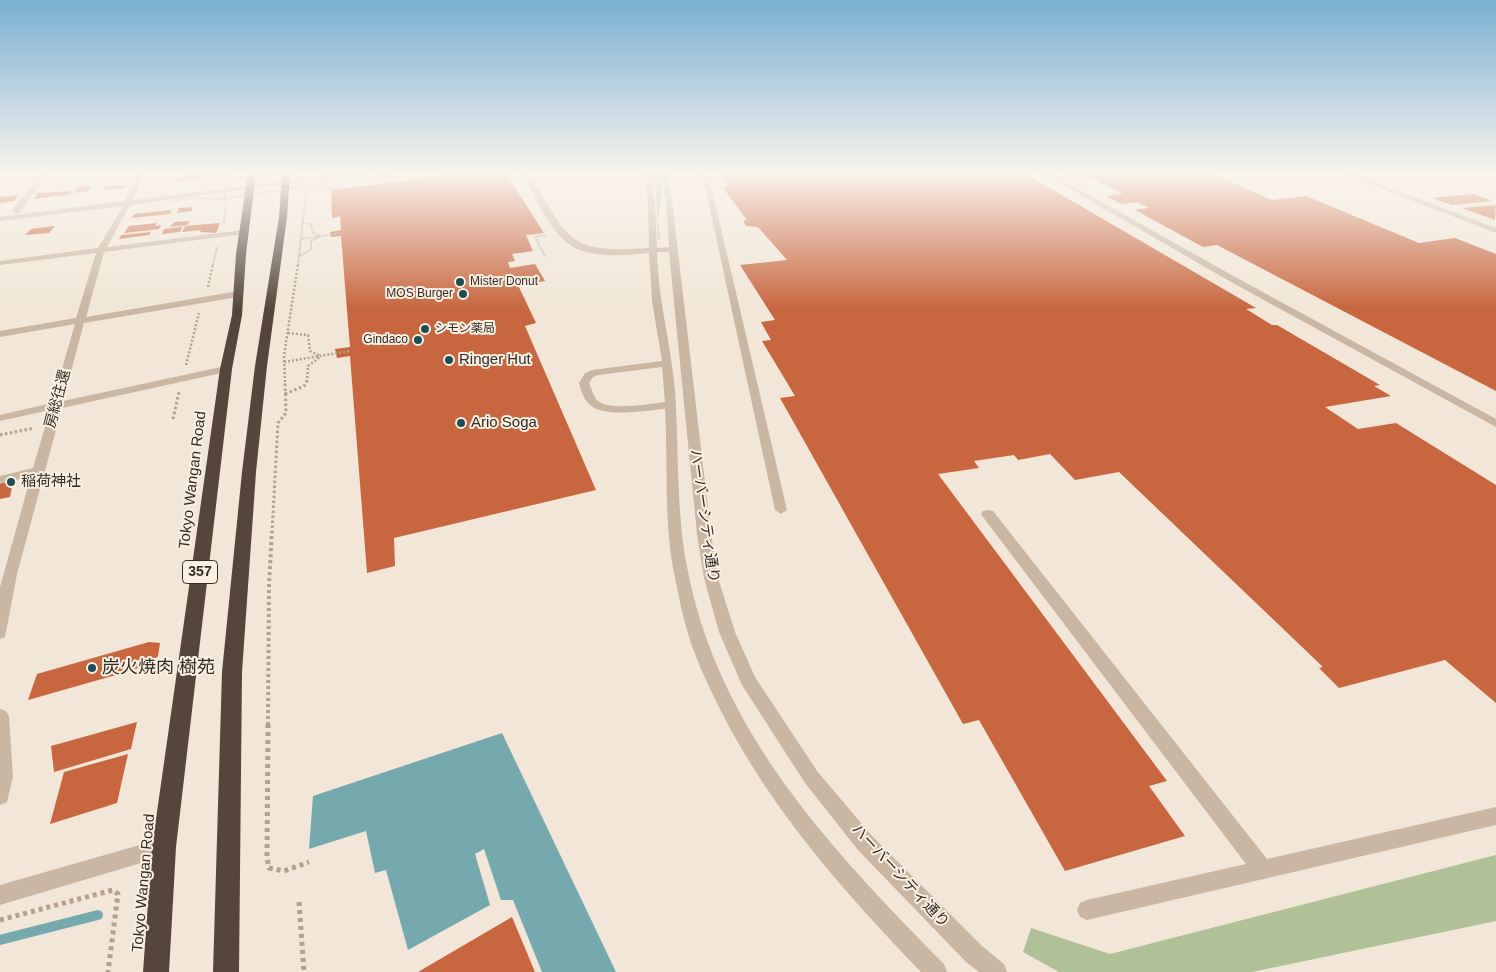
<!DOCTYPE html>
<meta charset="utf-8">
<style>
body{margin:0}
canvas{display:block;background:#f1e6d7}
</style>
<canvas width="1496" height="972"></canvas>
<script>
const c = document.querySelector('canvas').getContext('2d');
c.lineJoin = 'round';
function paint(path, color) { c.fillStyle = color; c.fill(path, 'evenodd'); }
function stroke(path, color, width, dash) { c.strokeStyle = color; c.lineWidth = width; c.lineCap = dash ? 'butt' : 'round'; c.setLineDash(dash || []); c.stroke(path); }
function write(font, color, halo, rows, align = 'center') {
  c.font = font + ' Helvetica,"Noto Sans JP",sans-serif'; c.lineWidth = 4; c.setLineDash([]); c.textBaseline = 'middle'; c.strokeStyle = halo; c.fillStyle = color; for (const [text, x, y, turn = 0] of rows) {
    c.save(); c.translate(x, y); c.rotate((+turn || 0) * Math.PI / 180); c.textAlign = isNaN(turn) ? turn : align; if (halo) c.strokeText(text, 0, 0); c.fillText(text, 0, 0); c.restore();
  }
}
paint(new Path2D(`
 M653,173H658C665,193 660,199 658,218C658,225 659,232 660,239H658L656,190Z
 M1496,855V921L1252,972H1059L1023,952L1031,928L1110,954Z`), '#b0c097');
paint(new Path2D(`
 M502,733L616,972H542L513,900H501L484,849L475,854L490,905L408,950L386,870L375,873L366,831L309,849L313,796Z`), '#76a9ae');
stroke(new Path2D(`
 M0,940L98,915`), '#76a9ae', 10);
paint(new Path2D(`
 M186,173H229V174L174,182L175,178L185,177Z
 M485,173H506L544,233L526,235L533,251L512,254L515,261L508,262L510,268L535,264L545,281L518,285L536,323L525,326L596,490L394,538L395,566L367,573L350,356L337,358L335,349L350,347L341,236L331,237L330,232L341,230L340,216L332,218L331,190L459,174Z
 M720,173H1024L1256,308L1246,309L1272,325H1277L1380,385L1374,386L1391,396L1325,407L1358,429L1396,423L1496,485V703L1445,660L1339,688L1319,668L1323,667L1119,472L1075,480L1050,454L1018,460L1014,455L974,461L979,468L938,474L1167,781L1149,786L1185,836L1065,871L979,720L963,724L780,398L795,396L762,341L771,340L761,322L775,320L740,265L787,260L758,227L746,226L743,221L747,220L723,188L729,185Z
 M1066,173H1211L1272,200L1306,196L1419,243L1455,238L1496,254V391L1217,245L1203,247L1135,210L1149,208L1137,202L1121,204L1106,196L1123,194L1090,177L1075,178Z
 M125,185L124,188L104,190L106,187Z
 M91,186L88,191L74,193L78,187Z
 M72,191L71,194L34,199L38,193Z
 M1473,194L1493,201L1452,205L1432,198Z
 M19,195L14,201L0,203V197Z
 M1496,205L1495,220L1462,208Z
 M193,207L192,211L177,213L179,208Z
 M172,210L170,214L132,218L134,214Z
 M190,221L187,225L170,227L174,222Z
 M157,223L155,226L161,225L159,229L124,233L129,226Z
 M220,223L216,233L200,232L201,230L182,232L185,226Z
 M55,226L49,233L25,235L31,229Z
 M182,227L180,232L162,234L164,229Z
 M151,232L149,235L119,239L121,235Z
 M13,481L10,497L0,499V483Z
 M149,642L160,643L158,656L151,663L130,671L28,700L37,674Z
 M137,722L131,749L54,772L51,746Z
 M128,754L117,803L50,824L64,772Z
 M512,917L535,972H418Z`), '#c7663f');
stroke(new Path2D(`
 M459,173L461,176
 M378,175L392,173
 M224,177L235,173
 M224,223L226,203
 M303,223L311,224L313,233L319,235
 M301,239L341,233
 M299,256L311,250V241L319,237
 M545,256L535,237L546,235
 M213,265L217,247
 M298,265L306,191`), '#b5a08e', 2, [1, 1]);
stroke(new Path2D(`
 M208,287L213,264
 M288,333L308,335L310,351L320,356
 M284,362L350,351
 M186,365L199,313
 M285,382L284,356L298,264
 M307,382L308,366L320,357`), '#b5a08e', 2.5, [2, 2]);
stroke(new Path2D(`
 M285,394L304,386L307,381
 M173,419L179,392
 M0,435L34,428
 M272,533L278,423L286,413L285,381`), '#b5a08e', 3, [2.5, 2.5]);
stroke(new Path2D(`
 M268,725L269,585L272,531`), '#b5a08e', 4, [3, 3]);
stroke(new Path2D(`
 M268,724L267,858L269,868L284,871L309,862
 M299,902L304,972
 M0,920L113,890L118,894L108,972`), '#b5a08e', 5, [4, 4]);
paint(new Path2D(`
 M43,173H49L19,213H13V209Z
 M138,173H144L133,200L351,173H369L130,205L107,247L244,230L248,232L244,234L104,252L86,317L238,291L242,294L238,297L84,323L63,401L226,366L231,369L226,372L62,408L17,574L5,637L0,639V587L31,476L0,484V476L33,468L50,410L0,421V415L52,403L75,324L0,337V331L76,318L96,253L0,265V261L98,248L123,206L0,221V217L125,201Z
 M522,173H528C570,238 564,254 649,248L648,203L645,173H651L655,203L657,248L669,247L666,201L661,173H667L672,201L711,534L718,578L735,632L755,677L817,771L872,836L982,946L1004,964L1007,972H979L966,962L858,850L805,783L742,685L719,632L704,578L697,534L669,252H657C658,300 671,344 675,391C679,449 676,510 687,567C718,731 831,849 944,964L947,972H921C845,893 771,810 721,711C707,683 693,654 685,623C680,605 677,586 673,568C664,516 668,461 665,409C647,410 603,419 589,404C583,398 581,390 579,383L585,373L592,370L662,361L652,301L649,253C624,255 587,260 566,242C546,225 535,195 522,173ZM662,367L665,402C649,404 610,411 598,401C593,397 592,389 589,383L593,377L598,375Z
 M698,173H704L711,186L787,510L781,514L775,510L705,186Z
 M1042,173H1050L1237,278L1496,419V427L1231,282Z
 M1341,173H1350L1496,228V233Z
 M988,510L993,511L1267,859L1496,807V825L1087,920L1080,917L1077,910L1080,903L1087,900L1246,864L983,517L981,514L983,511Z
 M0,709L6,711L9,716L13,777L7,802L0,805Z
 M164,838L171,840L174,847L171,854L0,905V885Z`), '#c9b6a3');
paint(new Path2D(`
 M248,173H256L246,254L242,315L232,369L176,847L169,972H143L152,847L220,369L232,315L236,254Z
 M282,173H290L287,217L267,366L256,472L242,672L239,972H213L222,672L242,472L255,366L279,217Z`), '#55453c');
stroke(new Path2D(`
 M322,173L325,184L334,190
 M172,201L195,198L222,199L370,176
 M223,201L228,179L289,173`), '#b5a08e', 2, [1, 1]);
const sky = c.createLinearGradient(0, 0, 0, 309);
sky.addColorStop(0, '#7ab0d1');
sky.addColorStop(0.56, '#f9f4ed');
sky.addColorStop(1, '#f9f4ed00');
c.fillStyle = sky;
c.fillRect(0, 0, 1496, 309);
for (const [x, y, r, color] of [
 [460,282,5,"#1b4f55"],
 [463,294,5,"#1b4f55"],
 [425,329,5,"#1b4f55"],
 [418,340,5,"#1b4f55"],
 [449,360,5,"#1b4f55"],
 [461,423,5,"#1b4f55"],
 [11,482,5,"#1b4f55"],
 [92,668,5,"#1b4f55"]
]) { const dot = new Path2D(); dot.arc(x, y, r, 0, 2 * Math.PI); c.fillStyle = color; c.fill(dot); stroke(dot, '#f9f0e3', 2); }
write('12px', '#342b25', '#f9f0e3', [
 ["Mister Donut",470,282],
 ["MOS Burger",453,294,"right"],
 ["シモン薬局",435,329],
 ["Gindaco",408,340,"right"]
], 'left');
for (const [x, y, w] of [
 [200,572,35]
]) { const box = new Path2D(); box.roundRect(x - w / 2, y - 11.5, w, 23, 4); c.fillStyle = '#f9f0e3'; c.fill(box); stroke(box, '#342b25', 1); }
write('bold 14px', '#342b25', null, [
 ["357",200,572]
]);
write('15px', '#342b25', '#f9f0e3', [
 ["Ringer Hut",459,360],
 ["Ario Soga",471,423],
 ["稲荷神社",21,482]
], 'left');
write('15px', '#342b25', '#f9f0e3', [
 ["房総往還",58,399,-75],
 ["Tokyo Wangan Road",193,480,-83],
 ["ハーバーシティ通り",704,516,82],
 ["ハーバーシティ通り",900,876,47],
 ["Tokyo Wangan Road",144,883,-85]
]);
write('18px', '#342b25', '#f9f0e3', [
 ["炭火焼肉 樹苑",102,668]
], 'left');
</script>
